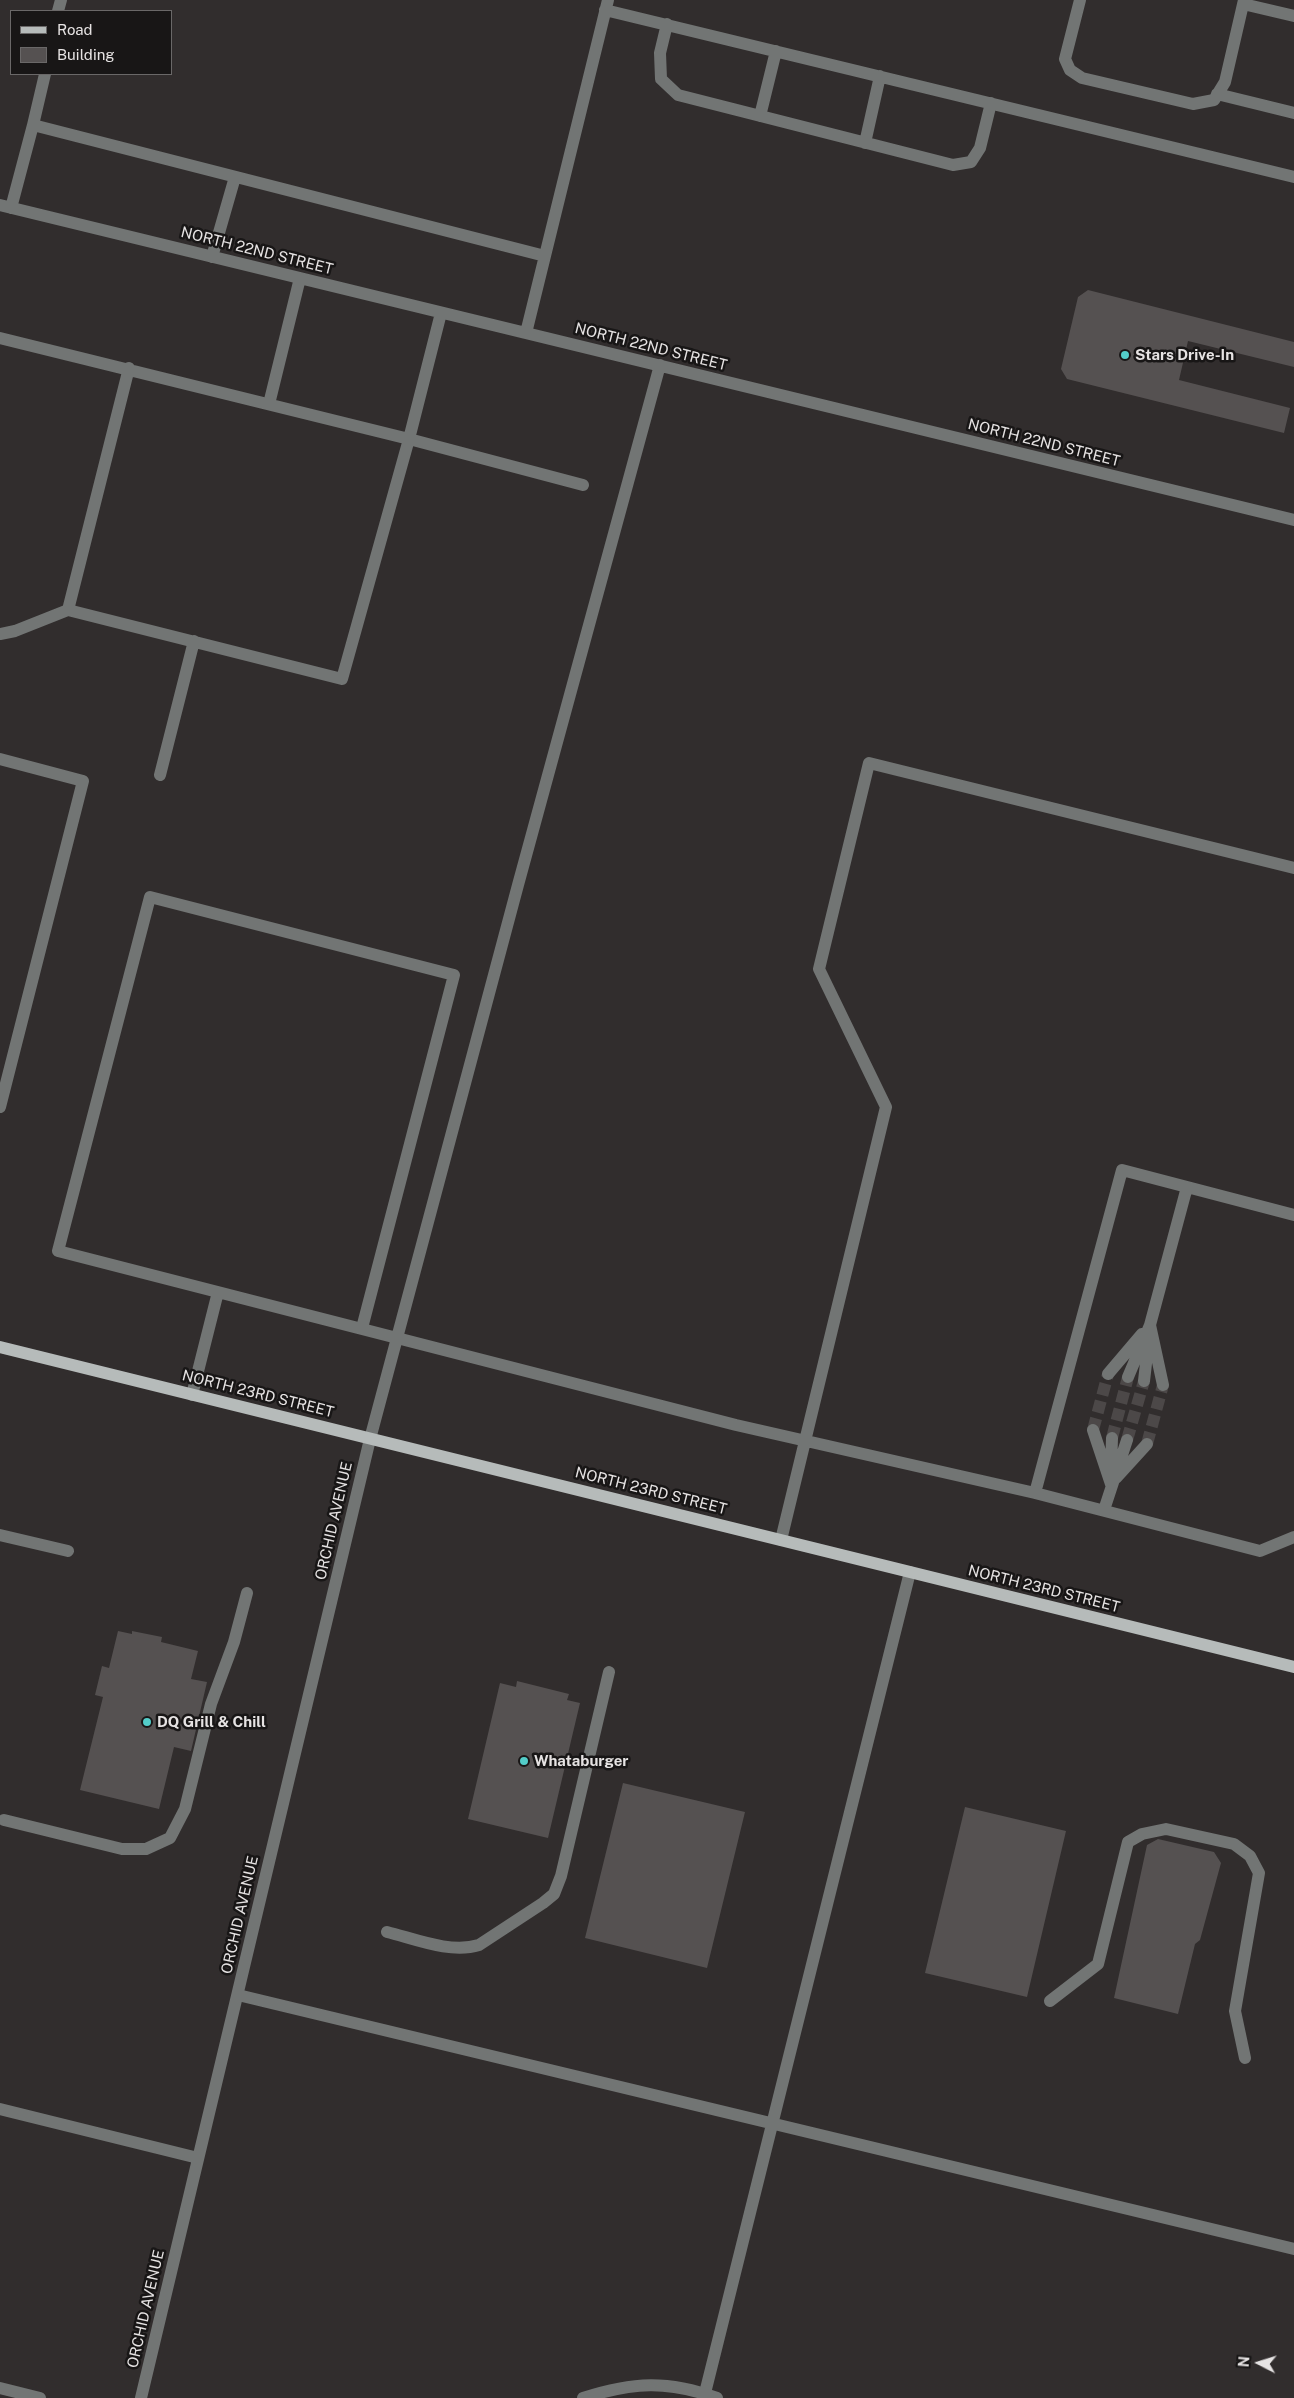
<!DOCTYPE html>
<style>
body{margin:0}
#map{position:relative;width:1294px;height:2398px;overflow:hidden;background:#312d2d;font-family:"Public Sans",sans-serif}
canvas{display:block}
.legend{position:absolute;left:10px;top:10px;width:162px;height:65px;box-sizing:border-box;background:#181616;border:1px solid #6a6868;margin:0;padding:6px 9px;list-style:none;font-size:15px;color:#e6e3e3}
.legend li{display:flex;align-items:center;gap:10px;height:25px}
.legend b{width:25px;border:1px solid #6a6868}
.north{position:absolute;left:1234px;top:2338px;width:50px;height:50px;-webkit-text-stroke:4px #181616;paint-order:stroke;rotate:275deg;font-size:14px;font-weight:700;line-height:20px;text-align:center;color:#e6e3e3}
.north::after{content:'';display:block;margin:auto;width:18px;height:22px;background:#e6e3e3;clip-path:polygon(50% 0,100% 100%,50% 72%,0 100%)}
</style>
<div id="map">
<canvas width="1294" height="2398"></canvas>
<ul class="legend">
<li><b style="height:6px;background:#b6bbba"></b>Road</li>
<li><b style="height:14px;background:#555151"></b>Building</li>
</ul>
<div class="north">N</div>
</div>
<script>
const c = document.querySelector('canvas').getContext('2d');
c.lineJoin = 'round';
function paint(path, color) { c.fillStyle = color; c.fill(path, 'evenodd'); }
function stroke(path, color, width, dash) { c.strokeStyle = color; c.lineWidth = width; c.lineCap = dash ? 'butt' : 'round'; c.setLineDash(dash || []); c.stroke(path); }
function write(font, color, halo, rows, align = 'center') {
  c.font = font + ' "Public Sans",sans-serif'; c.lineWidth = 5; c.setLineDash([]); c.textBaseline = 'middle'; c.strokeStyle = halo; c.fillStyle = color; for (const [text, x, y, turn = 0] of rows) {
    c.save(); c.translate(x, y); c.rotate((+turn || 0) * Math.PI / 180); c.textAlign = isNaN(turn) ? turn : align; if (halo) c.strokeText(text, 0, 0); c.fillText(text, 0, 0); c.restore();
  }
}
paint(new Path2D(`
 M1088,290L1294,342V367L1188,341L1179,380L1290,408L1284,433L1067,379L1061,369L1078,297Z
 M118,1631L132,1634V1631L162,1637L161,1642L198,1651L191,1679L207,1682L191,1751L174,1747L159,1809L80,1790L103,1697L95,1695L102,1666L109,1668Z
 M517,1681L569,1694L567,1700L580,1703L548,1838L468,1819L500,1683L516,1687Z
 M623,1783L745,1812L707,1968L585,1938Z
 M965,1807L1066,1831L1027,1997L925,1973Z
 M1158,1839L1214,1852L1221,1863L1200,1940L1195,1944L1178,2014L1114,1998L1147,1845Z`), '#555151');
stroke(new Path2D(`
 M1093,1430L1108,1374
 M1112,1438L1128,1377
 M1127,1440L1144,1381
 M1147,1444L1163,1385`), '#4c4848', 12, [12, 6]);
stroke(new Path2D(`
 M1080,0L1065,59L1070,70L1082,78L1193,104L1214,100L1225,82L1244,0
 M1243,4L1294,16
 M605,10L1294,177
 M58,11L61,0
 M667,24L660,53L661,79L678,95L953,165L971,162L980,148L991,103
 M1217,94L1294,113
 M760,116L776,51
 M33,125L45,74
 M865,143L880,76
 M0,205L1294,520
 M11,208L33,125L545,256
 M212,257L235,177
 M526,333L608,0
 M0,338L409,439L583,485
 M129,368L68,610L342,679L409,439L441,313
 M269,404L300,278
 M0,634L15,631L68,610
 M0,759L83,781L0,1107
 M160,775L194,641
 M1150,1325L1163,1385
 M362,1328L454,975L150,897L58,1251L736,1425L1035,1493L1260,1551L1294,1537
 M1108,1374L1142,1334
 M1128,1377L1150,1325L1187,1187
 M1144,1381L1149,1337
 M192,1395L218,1292
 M1093,1430L1111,1484
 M1111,1471L1112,1438
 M1116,1478L1147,1444
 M1035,1493L1122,1170L1294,1215
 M1104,1510L1127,1440
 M0,1535L68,1551
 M781,1540L886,1107L819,969L869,763L1294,868
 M4,1820L122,1849H146L170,1838L185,1809L211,1704L234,1642L247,1593
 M387,1932C415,1939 451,1954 479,1945L543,1903L554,1894L561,1876L609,1672
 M238,1995L1294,2249
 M1050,2001L1098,1964L1128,1842L1142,1834L1166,1829L1234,1844L1250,1856L1259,1873L1235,2011L1245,2058
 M0,2109L198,2158
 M0,2388L40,2398
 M705,2393L910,1572
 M141,2398L370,1439L518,885L660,365
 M583,2398C633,2382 667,2380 717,2398`), '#727574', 12);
stroke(new Path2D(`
 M0,1347L1294,1667`), '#b6bbba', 12);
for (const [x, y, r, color] of [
 [1125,355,5,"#53cdc9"],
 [147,1722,5,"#53cdc9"],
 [524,1761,5,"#53cdc9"]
]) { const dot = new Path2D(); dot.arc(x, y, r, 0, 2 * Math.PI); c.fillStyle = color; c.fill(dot); stroke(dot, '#181616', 2); }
write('15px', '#e6e3e3', '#181616', [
 ["NORTH 22ND STREET",257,251,14],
 ["NORTH 22ND STREET",651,347,14],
 ["NORTH 22ND STREET",1044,443,14],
 ["NORTH 23RD STREET",258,1394,14],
 ["NORTH 23RD STREET",651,1491,14],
 ["ORCHID AVENUE",334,1521,-77],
 ["NORTH 23RD STREET",1044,1589,14],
 ["ORCHID AVENUE",240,1915,-77],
 ["ORCHID AVENUE",146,2309,-77]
]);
write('bold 15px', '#e6e3e3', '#181616', [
 ["Stars Drive-In",1135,355],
 ["DQ Grill & Chill",157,1722],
 ["Whataburger",534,1761]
], 'left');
</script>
